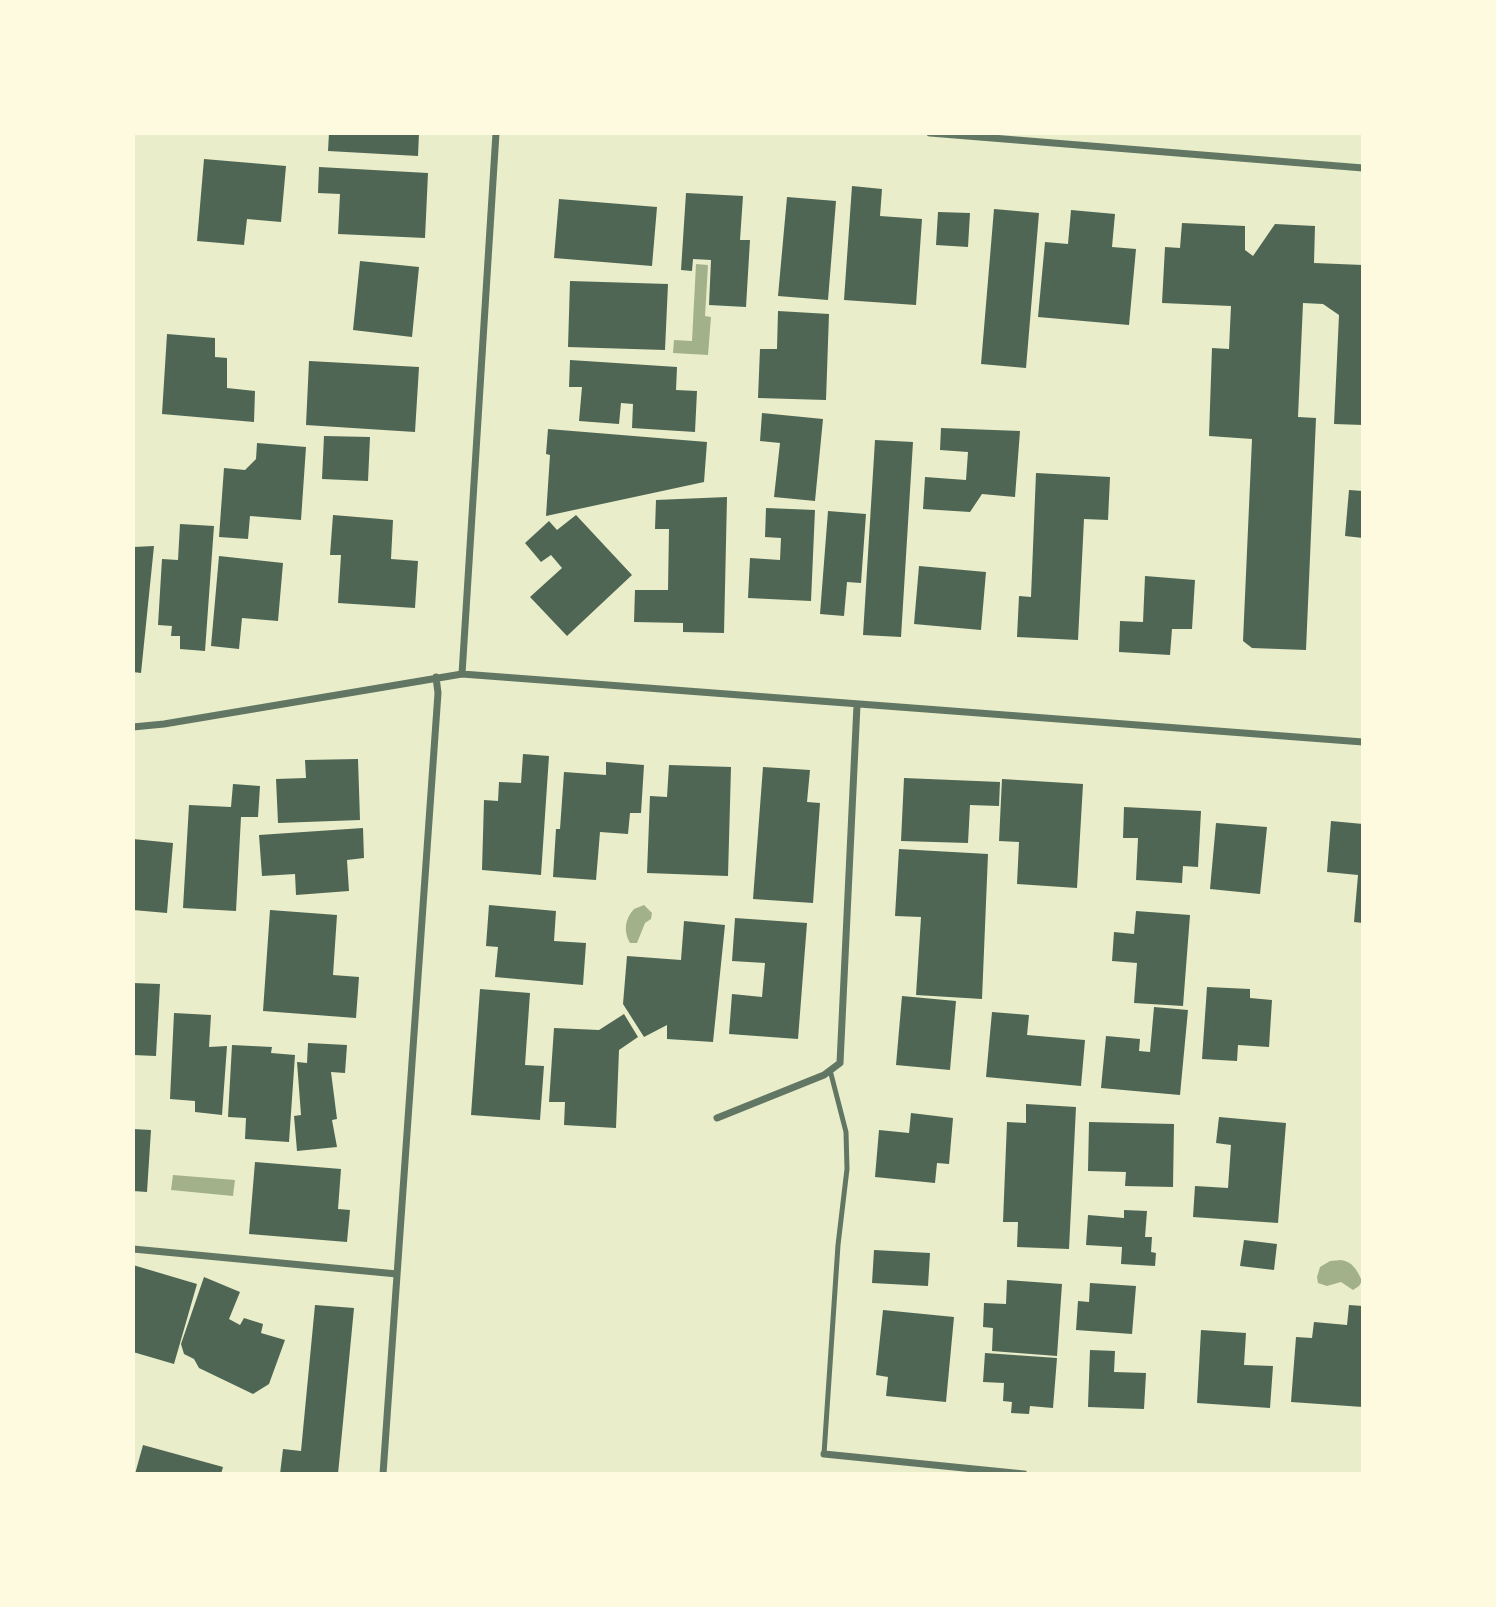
<!DOCTYPE html>
<style>
body{margin:0}
#map{position:relative;width:1496px;height:1607px;overflow:hidden;background:#e9edc9;font-family:Jost,sans-serif}
canvas{display:block}
.frame{position:absolute;inset:0;border:135px solid #fefae0;pointer-events:none}
</style>
<div id="map">
<canvas width="1496" height="1607"></canvas>
<div class="frame"></div>
</div>
<script>
const c = document.querySelector('canvas').getContext('2d');
c.lineJoin = 'round';
function paint(path, color) { c.fillStyle = color; c.fill(path, 'evenodd'); }
function stroke(path, color, width, dash) { c.strokeStyle = color; c.lineWidth = width; c.lineCap = dash ? 'butt' : 'round'; c.setLineDash(dash || []); c.stroke(path); }
paint(new Path2D(`
 M696,264L708,265L705,316L711,317L708,355L673,353L674,340L692,341Z
 M644,905L652,913L651,919L645,923L637,943H630C623,931 625,919 634,909Z
 M173,1175L235,1180L233,1196L171,1190Z
 M1341,1260C1353,1262 1357,1270 1362,1281L1359,1286L1353,1290L1341,1282L1327,1286L1318,1283L1317,1277L1320,1267L1330,1261Z`), '#a3b18a');
paint(new Path2D(`
 M329,133H419L418,156L328,151Z
 M204,159L286,166L281,222L247,219L244,245L197,241Z
 M319,167L428,173L425,238L338,234L340,194L318,193Z
 M852,186L882,189L880,216L922,219L916,305L844,300Z
 M686,193L743,196L740,240H750L746,307L709,305L711,260L693,259L692,271L681,270Z
 M787,197L836,201L828,300L778,296Z
 M559,199L657,207L652,266L554,258Z
 M994,209L1039,213L1026,368L981,364Z
 M1071,210L1115,214L1112,247L1136,249L1129,325L1038,317L1045,242L1068,244Z
 M938,212L970,213L968,247L936,245Z
 M1182,223L1245,226V250L1253,256L1275,224L1315,226L1314,263L1363,265V425L1334,424L1339,315L1323,304L1303,303L1298,417L1316,418L1306,650L1252,648L1243,641L1252,439L1209,436L1212,348L1229,349L1231,306L1162,303L1165,247L1180,248Z
 M360,261L419,267L412,337L353,330Z
 M570,281L668,284L665,350L568,347Z
 M778,311L829,314L826,400L758,398L760,349H777Z
 M167,334L215,338V357L227,358V388L255,391L254,422L162,414Z
 M570,360L677,367L676,390L697,391L695,432L632,428L633,404L621,403L619,424L579,421L582,387H569Z
 M309,361L419,367L415,432L306,425Z
 M762,413L823,419L815,501L774,497L780,443L760,441Z
 M941,428L1020,431L1015,497L982,494L970,512L923,509L925,477L966,480L968,452L940,450Z
 M548,429L707,442L704,482L546,516L550,455L546,454Z
 M324,436L370,437L368,481L322,479Z
 M875,440L913,442L901,637L863,635Z
 M257,443L306,447L301,520L250,516L248,539L219,537L224,468L245,470L256,459Z
 M1036,473L1110,477L1108,520L1084,519L1078,640L1017,637L1019,596L1031,597Z
 M1349,490L1363,491V538L1345,536Z
 M727,497L724,633L683,632V623L634,622L635,590H668L669,529H655L656,500Z
 M766,508L815,510L811,601L748,598L750,558L780,560L781,538L765,537Z
 M828,511L866,514L861,583L847,582L844,616L820,614Z
 M333,515L393,520L391,559L418,561L415,608L338,603L341,555H330Z
 M576,515L632,575L567,636L530,597L562,568L551,555L541,562L525,543L549,521L557,530Z
 M180,524L214,526L205,651L180,649V636H171L172,626L158,625L162,559L178,560Z
 M154,546L141,673L133,672V547Z
 M219,556L283,563L278,621L242,618L239,649L211,646Z
 M919,566L986,572L981,630L914,624Z
 M1145,576L1195,580L1192,629H1172L1170,655L1119,652L1120,621L1143,622Z
 M523,754L549,756L541,875L482,870L484,800L498,801L499,782L521,783Z
 M358,759L360,820L278,823L276,779L306,778L305,760Z
 M606,762L644,765L641,813H630L628,834L600,832L596,880L553,877L556,829H560L564,772L606,775Z
 M669,765L731,767L728,876L647,873L650,796L667,797Z
 M763,767L810,770L807,802L820,803L813,903L753,899Z
 M904,778L1000,782L999,806L970,805L968,843L901,841Z
 M1002,779L1083,784L1077,888L1017,884L1019,842L999,841Z
 M233,784L260,786L258,817H241L236,911L183,908L189,805L231,807Z
 M1124,807L1201,811L1198,867L1183,866L1182,883L1136,880L1138,838H1123Z
 M1331,821L1363,824V923L1354,922L1358,875L1327,872Z
 M1216,823L1267,827L1260,894L1210,889Z
 M363,828L364,858L347,860L349,891L296,895L295,874L262,876L259,835Z
 M133,839L173,843L167,913L133,910Z
 M899,849L988,854L982,999L916,995L921,917L895,916Z
 M489,905L556,911L554,941L586,943L583,985L495,977L498,947L486,946Z
 M270,910L337,915L333,975L359,977L356,1018L263,1011Z
 M1136,911L1190,915L1183,1006L1134,1003L1137,963L1112,961L1114,932L1134,934Z
 M735,918L807,923L798,1039L729,1034L732,994L762,997L765,963L732,961Z
 M684,921L725,925L713,1042L667,1039V1025L644,1037L623,1004L627,956L681,960Z
 M133,983L160,984L156,1056L133,1055Z
 M1207,987L1250,989V998L1272,1000L1269,1047L1238,1045L1237,1061L1202,1059Z
 M480,989L530,993L525,1065L544,1066L540,1120L471,1115Z
 M902,996L956,1001L950,1070L896,1065Z
 M1154,1007L1188,1010L1180,1095L1101,1088L1106,1036L1140,1039L1139,1051L1150,1052Z
 M992,1012L1029,1015L1027,1035L1085,1040L1081,1086L986,1077Z
 M174,1013L211,1015L209,1047L227,1046L222,1115L195,1112V1101L170,1099Z
 M624,1014L638,1037L619,1050L616,1128L564,1125L565,1102H549L554,1028L599,1030Z
 M308,1043L347,1045L345,1073L331,1072L337,1119L332,1120L337,1147L297,1151L294,1116L301,1115L297,1062L307,1063Z
 M232,1045L272,1047L271,1053L295,1055L289,1142L245,1139L246,1118L228,1117Z
 M1026,1104L1076,1107L1069,1249L1017,1247L1018,1222H1003L1007,1122L1026,1123Z
 M911,1113L953,1118L949,1164L937,1163L935,1183L875,1177L879,1130L909,1133Z
 M1219,1117L1286,1123L1278,1223L1193,1217L1195,1186L1228,1188L1231,1145L1216,1143Z
 M1089,1122L1174,1124L1173,1187L1125,1186L1126,1172L1088,1171Z
 M133,1129L151,1130L147,1192L133,1191Z
 M255,1162L341,1169L338,1209L350,1210L347,1242L249,1234Z
 M1124,1210L1147,1211L1145,1237H1152L1151,1252L1156,1253L1155,1266L1121,1264L1122,1247L1086,1245L1088,1215L1124,1218Z
 M1244,1240L1277,1244L1274,1270L1240,1266Z
 M874,1250L930,1253L928,1286L872,1283Z
 M133,1265L197,1284L174,1364L133,1352Z
 M204,1277L240,1292L229,1319L240,1325L244,1318L263,1324L261,1333L285,1340L269,1384L253,1394L199,1368L194,1359L184,1354L181,1344Z
 M1007,1280L1062,1284L1057,1356L992,1351L993,1328L983,1327L984,1303L1006,1304Z
 M1090,1283L1136,1286L1132,1334L1076,1330L1078,1301L1089,1302Z
 M315,1305L354,1308L338,1474H280L283,1449L301,1451Z
 M1349,1305L1363,1306V1407L1291,1402L1296,1337L1312,1338L1314,1322L1347,1325Z
 M883,1310L954,1317L946,1402L886,1396L888,1377L876,1375Z
 M1201,1330L1246,1333L1244,1365L1273,1366L1270,1408L1197,1403Z
 M1090,1350L1115,1351L1114,1372L1146,1373L1144,1409L1088,1407Z
 M985,1353L1057,1358L1053,1408L1030,1406L1029,1414L1011,1413L1012,1402L1003,1401L1004,1383L983,1382Z
 M143,1445L223,1467L221,1474H135Z`), '#4f6655');
stroke(new Path2D(`
 M824,1454L838,1245L847,1169L846,1132L830,1070`), '#617663', 5);
stroke(new Path2D(`
 M930,133L1363,168
 M462,674L496,133
 M133,727L164,724L462,674L1363,742
 M717,1118L824,1075L840,1063L857,705
 M133,1249L397,1274
 M824,1454L1024,1474
 M383,1474L438,693L436,677`), '#617663', 7);
</script>
